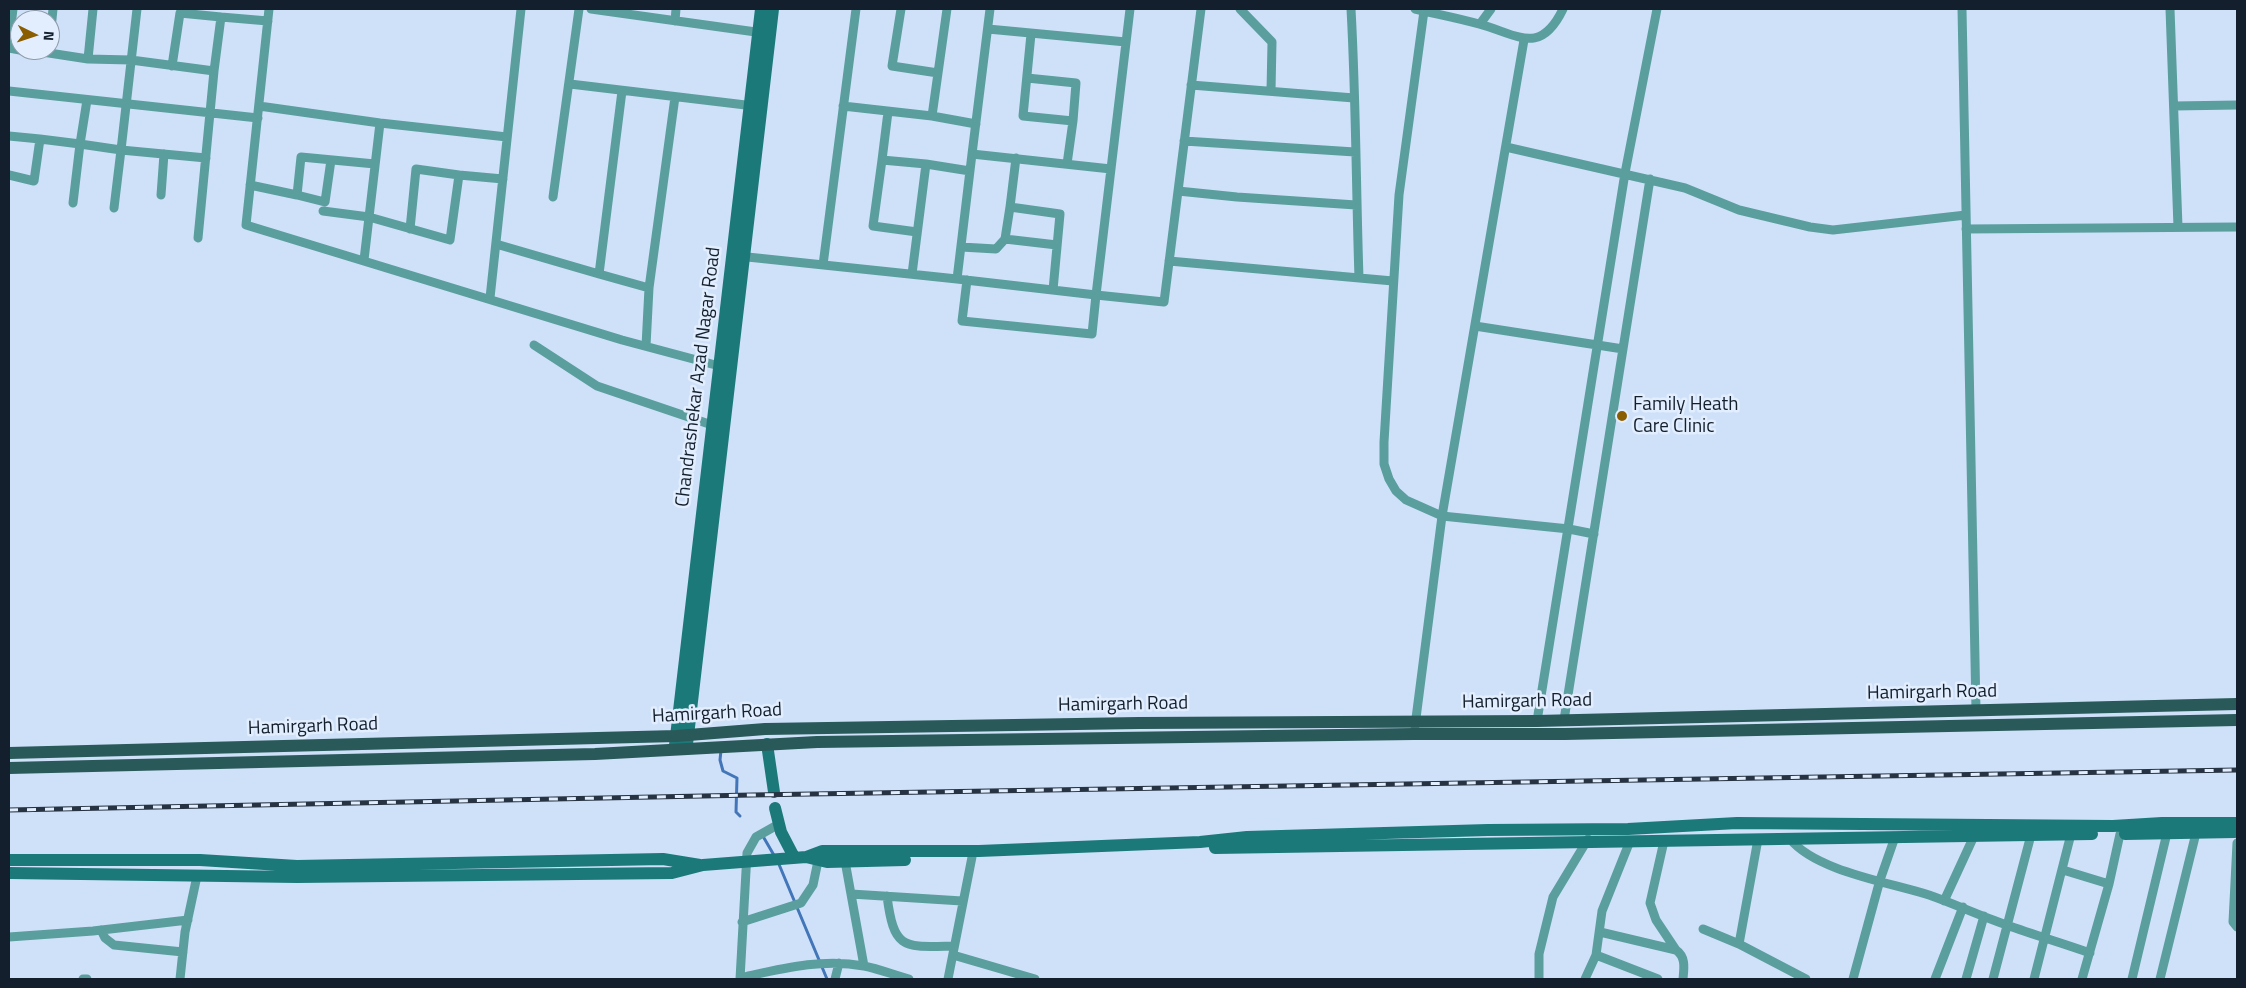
<!DOCTYPE html>
<style>
body{margin:0}
#map{position:relative;width:2246px;height:988px;overflow:hidden;background:#cfe1f9;font-family:"Titillium Web",sans-serif}
canvas{display:block}
.frame{position:absolute;inset:0;border:10px solid #141f2d;pointer-events:none}
.north{position:absolute;left:10px;top:10px;width:50px;height:50px;box-sizing:border-box;background:#e2eefe;border:1px solid #909baa;border-radius:50%;rotate:94deg;font-size:14px;font-weight:700;line-height:20px;text-align:center;color:#141f2d}
.north::after{content:'';display:block;margin:auto;width:18px;height:22px;background:#8a5d00;clip-path:polygon(50% 0,100% 100%,50% 72%,0 100%)}
</style>
<div id="map">
<canvas width="2246" height="988"></canvas>
<div class="frame"></div>
<div class="north">N</div>
</div>
<script>
const c = document.querySelector('canvas').getContext('2d');
c.lineJoin = 'round';
function stroke(path, color, width, dash) { c.strokeStyle = color; c.lineWidth = width; c.lineCap = dash ? 'butt' : 'round'; c.setLineDash(dash || []); c.stroke(path); }
function write(font, color, halo, rows, align = 'center') {
  c.font = font + ' "Titillium Web",sans-serif'; c.lineWidth = 5; c.setLineDash([]); c.textBaseline = 'middle'; c.strokeStyle = halo; c.fillStyle = color; for (const [text, x, y, turn = 0] of rows) {
    c.save(); c.translate(x, y); c.rotate((+turn || 0) * Math.PI / 180); c.textAlign = isNaN(turn) ? turn : align; if (halo) c.strokeText(text, 0, 0); c.fillText(text, 0, 0); c.restore();
  }
}
stroke(new Path2D(`
 M721,750L720,760L723,771L737,778L736,812L740,816
 M764,838L775,857
 M778,862L827,979`), '#4276b9', 3);
stroke(new Path2D(`
 M269,9L246,225L622,340L723,367
 M591,9L763,33
 M901,9L892,66L938,73
 M1130,9L1096,295L1164,302L1201,9
 M1240,9L1272,42L1271,91
 M1351,9C1356,98 1356,188 1359,278
 M1415,9C1436,14 1458,18 1479,24C1517,34 1540,57 1563,9
 M1962,9L1976,710
 M2170,9L2178,227
 M1424,11L1399,195L1384,442V464L1389,479L1396,491L1406,500L1442,516L1569,529L1594,534
 M675,21L676,9
 M1480,24L1491,9
 M988,29L1126,42
 M1031,34L1023,116L1073,121L1067,164
 M50,39L53,9
 M9,42L13,9
 M9,48L20,50
 M24,50L49,53
 M49,50V53L88,59L93,9
 M88,59L131,60L214,71L221,17L268,21
 M172,66L180,13L221,17
 M1027,78L1076,83L1073,121
 M570,84L754,106
 M1191,85L1354,98
 M9,91L258,118
 M622,91L599,274L649,288
 M259,106L380,123L507,137
 M843,106L932,116L947,9
 M2174,106L2237,105
 M888,112L882,160L926,164L912,274
 M932,116L976,124
 M9,136L40,139
 M1184,141L1355,152
 M1506,147L1685,188L1739,210L1810,227L1833,230L1966,215
 M972,154L990,9
 M1016,158L1010,207L1060,214L1053,290
 M882,160L873,226L917,232
 M926,164L970,171
 M9,175L34,181L40,139L80,144L87,100
 M250,185L297,195L301,157L375,164
 M1178,191L1237,197L1356,205
 M161,195L164,154
 M297,195L325,202L331,160
 M553,197L579,9
 M73,203L80,144L121,150L137,9
 M1010,207L1005,239L1057,245
 M114,208L121,150L206,158
 M323,211L369,217L450,240L459,175L503,179
 M410,229L416,169L459,175
 M1966,229L2237,227
 M198,238L214,71
 M496,244L599,274
 M961,247L996,249L1005,239
 M738,256L957,279
 M364,260L380,123
 M1169,261L1393,281
 M823,265L856,9
 M967,280L962,321L1092,334L1096,295L957,279L972,154L1111,169
 M490,298L521,9
 M1475,326L1623,349
 M534,345L597,386L712,425
 M646,346L649,288L675,97
 M1564,720L1650,179
 M1537,721L1625,173L1657,9
 M1415,726L1442,516L1524,40
 M1790,839C1816,871 1888,882 1929,895C1955,904 1980,916 2007,925C2034,935 2062,943 2090,953
 M1664,841L1650,903L1656,920L1676,950
 M2237,843L2233,922L2237,927
 M845,861L864,966
 M2063,870L2109,884
 M851,894L962,901
 M887,896C894,951 904,947 954,946
 M1944,901L1974,836
 M742,922L801,903L813,885L818,861
 M1703,929L1739,944L1806,979
 M101,930L105,938L114,945L183,952
 M1600,932L1676,950C1686,957 1684,968 1683,979
 M9,937L93,931L188,920
 M1739,944L1758,839
 M953,955L1035,979
 M1596,955L1658,979
 M740,978C781,969 821,958 864,966C879,969 894,975 909,979
 M83,979H87
 M180,979L185,932L197,876
 M740,979L747,853L756,837L779,824
 M835,979L839,963
 M948,979L972,857
 M1539,979V954L1553,897L1588,839
 M1585,979L1596,955L1602,911L1630,841
 M1853,979L1880,880L1895,837
 M1935,979L1963,907
 M1966,979L1984,916
 M1993,979L2031,835
 M2034,979L2071,834
 M2082,979L2109,884L2120,834
 M2132,979L2167,833
 M2160,979L2196,833`), '#5b9e9e', 9);
stroke(new Path2D(`
 M687,744L773,9
 M767,744L774,792
 M675,745L761,9
 M775,808L781,832L794,857
 M2125,834L2235,832
 M1215,848L2092,834
 M806,857L827,862L905,860
 M9,860H200L297,866L663,859L700,865
 M9,873L297,877L672,873L703,865L806,857L822,851H979L1200,842L1247,837L1488,830L1628,829L1737,823L2113,826L2162,823H2237`), '#1c797a', 12);
stroke(new Path2D(`
 M9,753L676,736L765,729L1139,723L1537,721L2237,704
 M9,768L595,754L817,742L1414,734H1565L2237,720`), '#2a595a', 12);
const rail = new Path2D(`
 M9,810L752,795L2237,770`);
stroke(rail, '#273342', 5);
stroke(rail, '#e2eefe', 3, [9]);
for (const [x, y, r, color] of [
 [1622,416,6,"#8a5d00"]
]) { const dot = new Path2D(); dot.arc(x, y, r, 0, 2 * Math.PI); c.fillStyle = color; c.fill(dot); stroke(dot, '#e2eefe', 2); }
write('19px', '#141f2d', '#e2eefe', [
 ["Chandrashekar Azad Nagar Road",699,377,-83],
 ["Hamirgarh Road",1932,693,-1],
 ["Hamirgarh Road",1527,702,-1],
 ["Hamirgarh Road",1123,705,-1],
 ["Hamirgarh Road",717,714,-3],
 ["Hamirgarh Road",313,727,-2]
]);
write('19px', '#141f2d', '#e2eefe', [
 ["Family Heath",1633,405],
 ["Care Clinic",1633,427]
], 'left');
</script>
